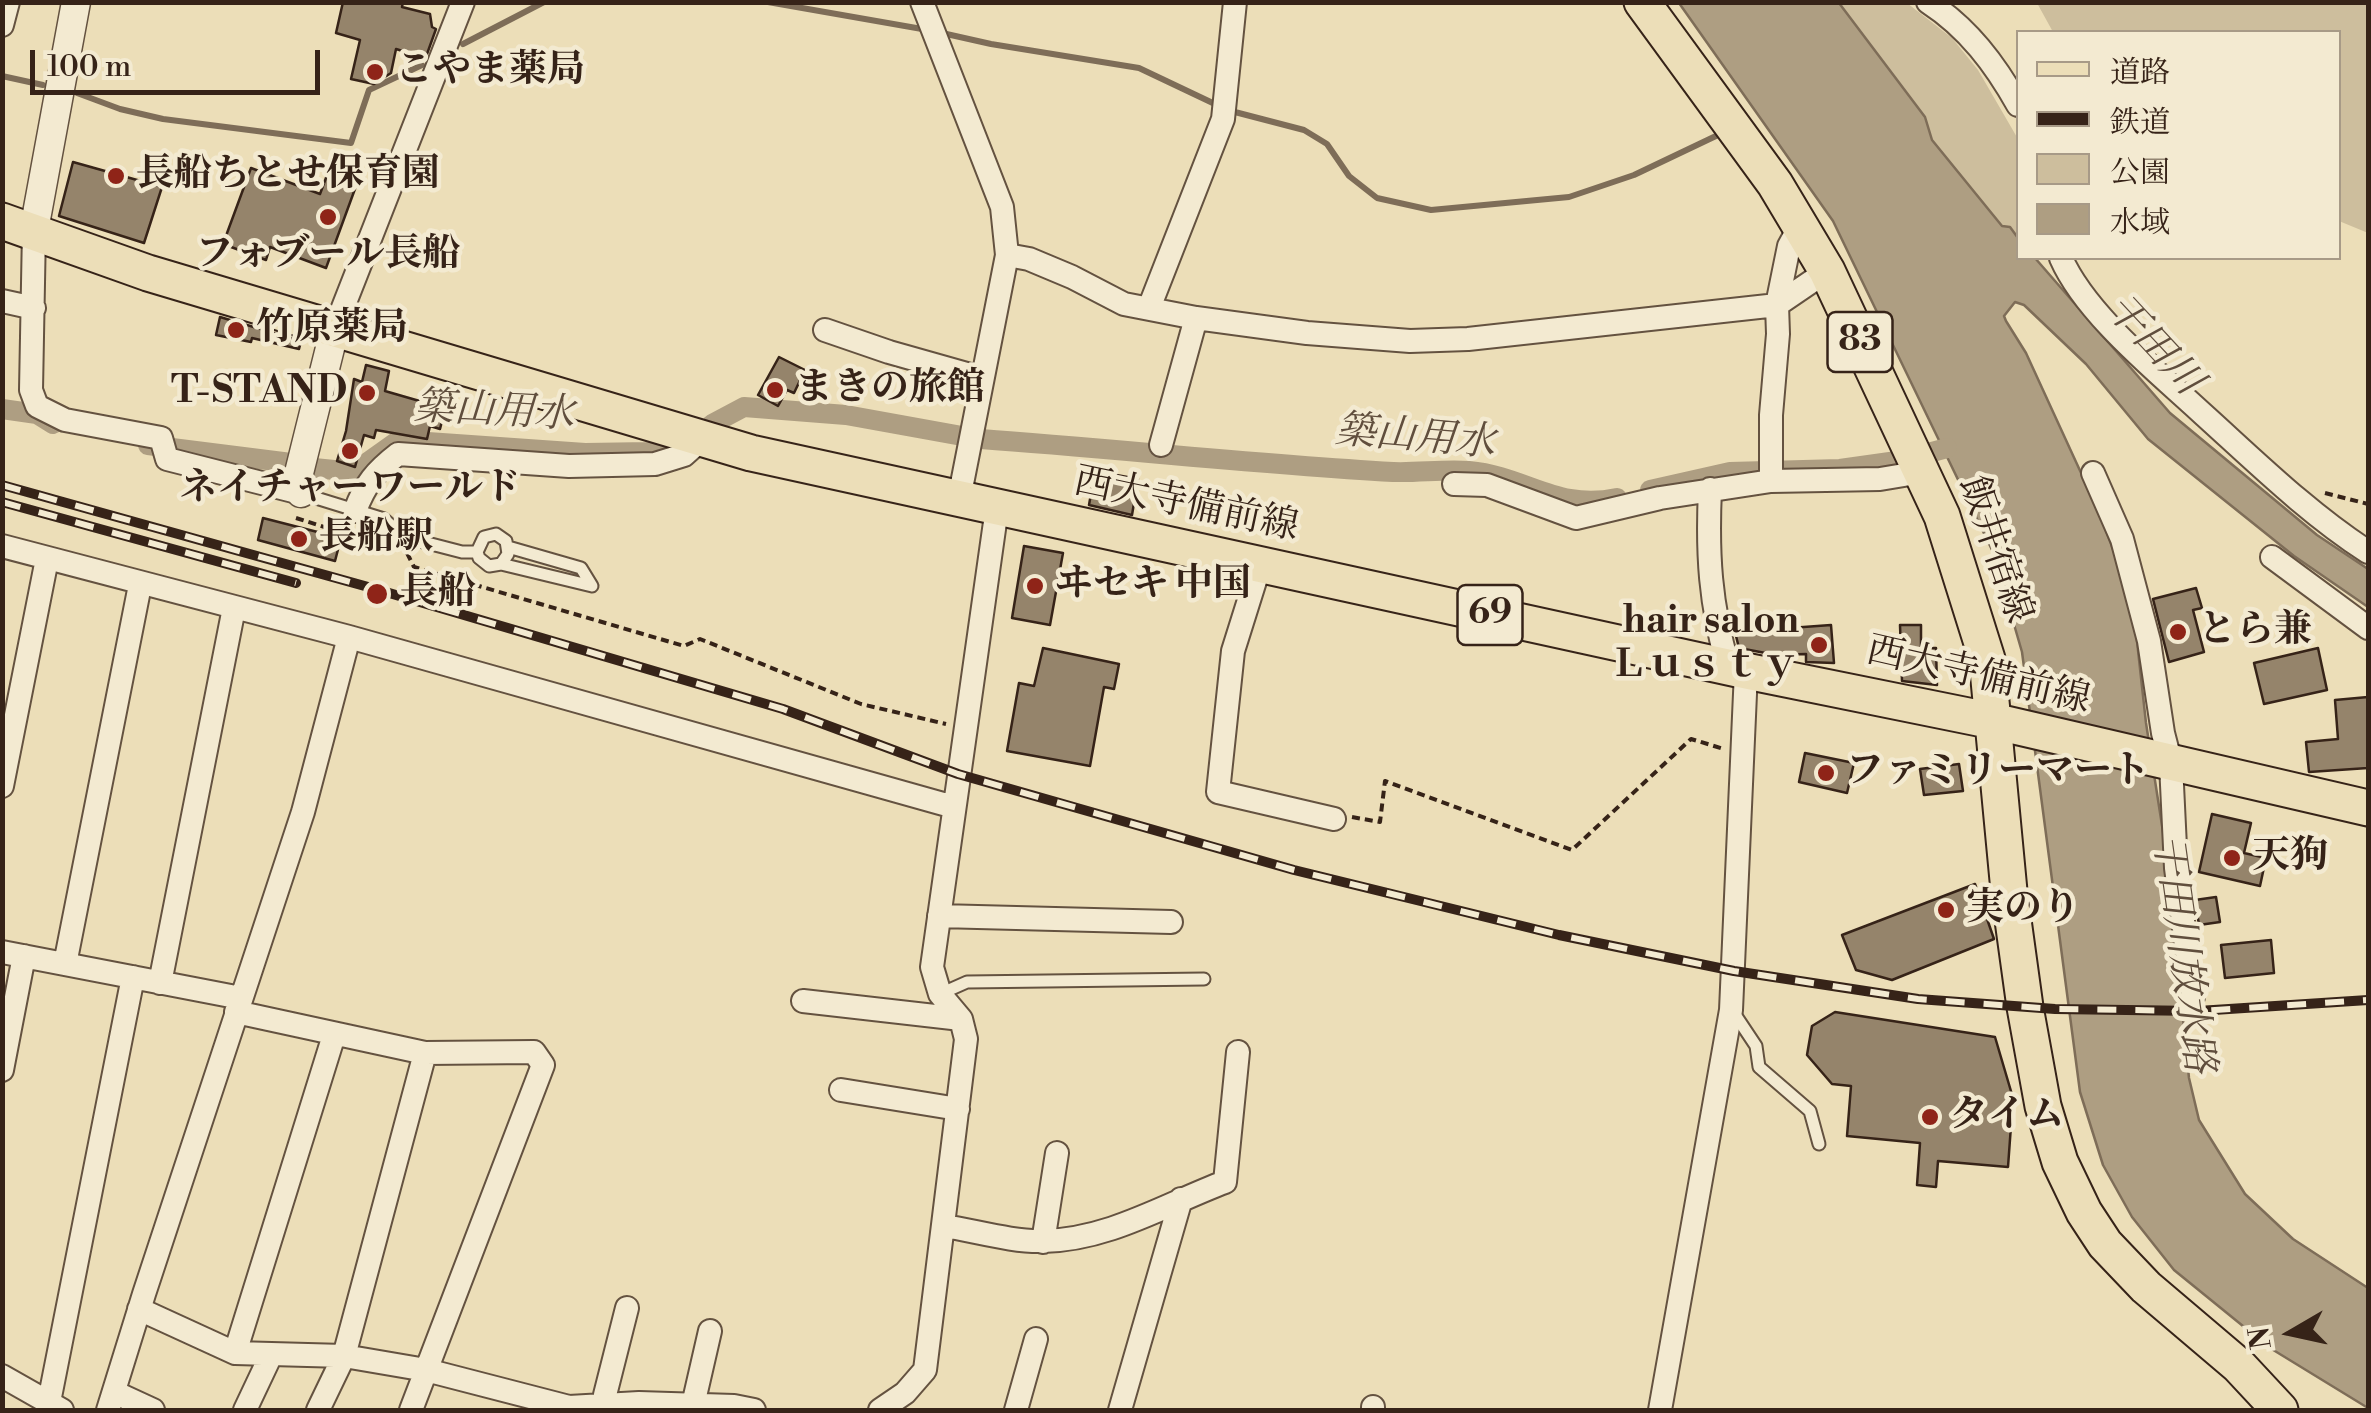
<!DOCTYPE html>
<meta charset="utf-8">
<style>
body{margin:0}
#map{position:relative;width:2371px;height:1413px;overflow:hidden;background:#ecdeb8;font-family:"Libre Bodoni","Noto Serif JP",serif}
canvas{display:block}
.frame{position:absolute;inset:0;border:5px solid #362318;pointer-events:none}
.legend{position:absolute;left:2016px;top:30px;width:325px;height:230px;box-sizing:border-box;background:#f3ead1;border:2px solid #a79a87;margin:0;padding:12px 18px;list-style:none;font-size:30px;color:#362318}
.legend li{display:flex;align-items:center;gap:20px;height:50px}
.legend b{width:50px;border:2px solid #a79a87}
.north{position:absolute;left:2241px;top:1283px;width:100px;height:100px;-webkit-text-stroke:8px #f3ead1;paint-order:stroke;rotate:261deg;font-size:28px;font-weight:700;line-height:40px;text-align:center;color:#362318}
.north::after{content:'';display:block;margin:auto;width:35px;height:45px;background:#362318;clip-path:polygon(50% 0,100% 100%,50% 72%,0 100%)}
.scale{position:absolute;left:30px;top:50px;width:290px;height:45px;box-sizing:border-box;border:5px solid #362318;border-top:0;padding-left:12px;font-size:30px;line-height:35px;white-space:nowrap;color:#362318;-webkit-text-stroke:8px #f3ead1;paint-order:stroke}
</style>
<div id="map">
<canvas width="2371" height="1413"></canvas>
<div class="frame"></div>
<ul class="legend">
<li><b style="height:12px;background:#ecdeb8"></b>道路</li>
<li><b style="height:12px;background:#362318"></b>鉄道</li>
<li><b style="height:28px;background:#cdbe9d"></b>公園</li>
<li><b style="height:28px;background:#ae9e82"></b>水域</li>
</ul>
<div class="north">N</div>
<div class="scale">100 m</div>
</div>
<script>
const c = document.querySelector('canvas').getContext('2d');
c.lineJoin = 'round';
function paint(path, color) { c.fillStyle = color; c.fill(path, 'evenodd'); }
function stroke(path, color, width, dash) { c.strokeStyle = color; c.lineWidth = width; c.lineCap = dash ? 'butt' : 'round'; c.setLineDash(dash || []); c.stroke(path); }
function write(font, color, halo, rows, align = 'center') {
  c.font = font + ' "Libre Bodoni","Noto Serif JP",serif'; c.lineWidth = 9; c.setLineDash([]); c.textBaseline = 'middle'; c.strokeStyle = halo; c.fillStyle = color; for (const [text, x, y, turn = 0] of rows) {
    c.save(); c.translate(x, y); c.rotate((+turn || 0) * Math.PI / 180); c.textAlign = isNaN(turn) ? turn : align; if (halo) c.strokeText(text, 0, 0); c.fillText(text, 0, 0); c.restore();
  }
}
paint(new Path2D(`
 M1839,3H1907L1952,38L1978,70L2018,139V237L2010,227L2002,226L1932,140L1925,117Z
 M2037,3H2368V233L2339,221L2338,32H2053Z`), '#cdbe9d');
const water = new Path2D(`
 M1679,3H1839L1925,117L1932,140L2002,226L2010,227L2018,238V258H2035L2170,413L2317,535L2368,569V607L2294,556L2148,439L2086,364L2024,305L2015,302L2004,316L2006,321L2026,353L2099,512L2120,568L2136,632L2146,723L2166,851L2189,1078L2199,1120L2245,1194L2293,1239L2368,1288V1408L2270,1348L2174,1270L2132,1217L2103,1165L2080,1092L2022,652L1993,552L1833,221Z`);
paint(water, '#ae9e82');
stroke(water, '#7e6d58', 2.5);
stroke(new Path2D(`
 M768,2L922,29
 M942,33L991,44L1139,68L1217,105
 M463,44L544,2
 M2,76L43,85
 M77,93L120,109L163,119L351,143L369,90L422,65
 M1231,111L1304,130L1327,144L1349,176L1377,198L1431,210L1569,197L1634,175L1718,135`), '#7e6d58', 6);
stroke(new Path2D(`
 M2,409L37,414L53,424
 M712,424L744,407L846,415L962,436
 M981,439C1118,449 1256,464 1393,472C1418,473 1444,469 1469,471C1526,476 1557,511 1617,498
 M148,445L291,463
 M1932,452L1947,448
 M314,468L354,472L399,440L585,453L650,452L679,443
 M1650,490L1730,472L1840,469L1897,461`), '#ae9e82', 20);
const building = new Path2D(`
 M343,2H403L402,7L430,14L432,27L436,29L427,54L419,56L396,49L391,73L374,84L351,79L360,40L336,33Z
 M73,162L162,187L144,243L59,216Z
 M330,167L359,178L326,268L270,247L266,260L223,244L251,168L320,194Z
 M220,317L301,341L299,349L252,338L251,342L216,335Z
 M779,357L805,370L794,393L787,390L778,406L758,395Z
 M366,365L389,371L385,391L423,402L424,395L447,401L440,429L430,426L427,439L376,430L374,438L364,435L355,467L337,461L346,431L354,379L362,382Z
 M1095,471L1138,479L1132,515L1089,505Z
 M263,518L341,538L335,561L258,540Z
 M1024,546L1063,553L1050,625L1012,618Z
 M2196,588L2202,608L2193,610L2204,652L2169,662L2153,599Z
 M1831,625L1834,663L1806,662V654L1776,655L1739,648L1735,632Z
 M1900,625H1921V648H1936L1937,685L1902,681Z
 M1043,648L1119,664L1114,689L1104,687L1090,766L1007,751L1019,683L1034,686Z
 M2318,648L2327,690L2264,704L2254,663Z
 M2368,697V768L2309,772L2306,742L2338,739L2335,700Z
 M1805,753L1854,763L1847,793L1799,782Z
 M1959,764L1963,791L1924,795L1920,769Z
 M2212,814L2251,823L2244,853L2266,858L2260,886L2199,872Z
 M1975,884L1994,939L1892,980L1856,970L1842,935Z
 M2216,897L2220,922L2199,925L2195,900Z
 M2271,940L2274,973L2225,978L2221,945Z
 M1835,1012L1995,1037L2013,1098L2008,1167L1938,1161L1936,1187L1917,1185L1920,1143L1847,1136L1851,1086L1832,1084L1807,1055L1812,1026Z`);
paint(building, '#95846b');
stroke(building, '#362318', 2.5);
const service = new Path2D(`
 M303,494L384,519L404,537L462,552H477
 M508,547L581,568L592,586
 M501,564L508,554L506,541L496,534L484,537L477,552L479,558L489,566L501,564L592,586
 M940,994L967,982L1204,979
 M1732,1010L1756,1046L1759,1067L1810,1111L1819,1144`);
const minor = new Path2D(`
 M922,2L1002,207L1007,255L959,499
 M1928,2C1968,28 1995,64 2018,105
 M2,25L8,2
 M34,230L31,390L37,406L65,420L161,438L167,459L301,493
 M1007,255L1029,259L1072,277L1124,304L1196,318L1307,333L1410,341L1468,339L1777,305L1827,271
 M2061,258C2086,315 2158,372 2204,415C2256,462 2309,514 2368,552
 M2,301L34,308
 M1149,308L1223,119L1235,2
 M335,328L463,2
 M825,330L889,352L981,378
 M1161,445L1196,318
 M2093,473L2122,539L2149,641L2163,733L2171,764L2176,868L2193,997
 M1771,481V415L1778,334L1777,305L1789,246L1800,226
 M1454,484L1487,485L1576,518L1660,498L1771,481L1880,479L1922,472
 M1710,489C1707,554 1710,604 1728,666
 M355,511C365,484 376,471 398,454L569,466L655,464L684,455L703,438
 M2,546L349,637L954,807
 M2272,557L2368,628
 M1260,565L1233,651L1218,792L1334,819
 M2,786L47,559
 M939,916L1171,922
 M2,952L241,998
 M65,964L140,585
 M160,983L234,608
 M803,1001L961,1019
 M236,1012L425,1053L534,1052L543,1065L411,1410
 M2,1070L24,956
 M841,1090L958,1109
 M944,1226C976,1231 1012,1242 1043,1241C1109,1240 1166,1204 1225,1182L1238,1052
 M1043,1242L1057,1153
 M139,1309L235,1353L344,1356L426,1370L569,1407L639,1403L734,1406L754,1410
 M235,1353L334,1035
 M2,1376L62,1410
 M114,1392L153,1410
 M49,1402L133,977
 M693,1405L710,1331
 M108,1410L144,1294L303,812L349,637
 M245,1410L271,1355
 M318,1410L344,1356L425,1053
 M606,1410L605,1395L627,1308
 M880,1410L905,1393L925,1370L966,1039L961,1019L940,994L932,967L997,508
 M1016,1410L1036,1339
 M1120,1410L1181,1199
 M1373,1410V1407
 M1660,1410L1731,1010L1746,671`);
const tertiary = new Path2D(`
 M34,230L76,2
 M301,493L296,485L335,328`);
const primary = new Path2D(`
 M1642,2L1775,184L1827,271L1942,516L1987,659L2009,891L2025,1007L2043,1106L2060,1162L2084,1212L2105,1244L2146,1287L2239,1366L2280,1410
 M2,221L148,273L751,453L1746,671L1993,721L2368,808`);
stroke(service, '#645240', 15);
stroke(minor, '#645240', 26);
stroke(tertiary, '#645240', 31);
stroke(primary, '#362318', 39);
stroke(new Path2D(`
 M2325,493L2368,504
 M296,518L393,549
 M407,553L414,567L684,646L700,639L861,704L946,724
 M1352,817L1380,822L1385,781L1572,850L1691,739L1724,749`), '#362318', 4, [8, 5]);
stroke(service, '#f3ead1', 11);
stroke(minor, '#f3ead1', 22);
stroke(tertiary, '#f3ead1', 28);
stroke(primary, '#ecdeb8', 35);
const rail = new Path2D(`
 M2,485L379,590L783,709L958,774L1294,870L1559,935L1734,971L1918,999L2055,1009L2198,1011L2368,1000
 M2,502L296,583`);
stroke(rail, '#362318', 10);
stroke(rail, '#f3ead1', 6, [19]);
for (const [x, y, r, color] of [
 [375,72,10,"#8f2418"],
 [116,176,10,"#8f2418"],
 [328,217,10,"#8f2418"],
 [236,330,10,"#8f2418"],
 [775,390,10,"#8f2418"],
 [367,393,10,"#8f2418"],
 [350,451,10,"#8f2418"],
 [299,539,10,"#8f2418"],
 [1035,586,10,"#8f2418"],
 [377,594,12,"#8f2418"],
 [2178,632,10,"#8f2418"],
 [1819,645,10,"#8f2418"],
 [1826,773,10,"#8f2418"],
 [2232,858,10,"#8f2418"],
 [1946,910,10,"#8f2418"],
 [1930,1117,10,"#8f2418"]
]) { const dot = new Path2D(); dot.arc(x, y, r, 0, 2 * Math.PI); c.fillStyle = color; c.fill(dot); stroke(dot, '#f3ead1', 4); }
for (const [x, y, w] of [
 [1860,342,65],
 [1490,615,65]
]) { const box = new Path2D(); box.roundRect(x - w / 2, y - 30, w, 60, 8); c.fillStyle = '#f3ead1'; c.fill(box); stroke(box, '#362318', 2.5); }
write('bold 35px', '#362318', null, [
 ["83",1860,342],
 ["69",1490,615]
]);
write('bold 38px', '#362318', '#f3ead1', [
 ["こやま薬局",395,72],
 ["長船ちとせ保育園",136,176],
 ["フォブール長船",328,256,"center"],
 ["竹原薬局",256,330],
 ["まきの旅館",795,390],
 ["T-STAND",347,393,"right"],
 ["ネイチャーワールド",350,490,"center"],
 ["長船駅",319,539],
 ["ヰセキ 中国",1055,586],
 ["長船",400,594],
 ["hair salon",1799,623,"right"],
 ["Ｌｕｓｔｙ",1799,667,"right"],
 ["とら兼",2198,632],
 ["ファミリーマート",1846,773],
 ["天狗",2252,858],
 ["実のり",1966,910],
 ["タイム",1950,1117]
], 'left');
write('38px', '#362318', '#f3ead1', [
 ["西大寺備前線",1186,506,12],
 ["飯井宿線",1994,550,71],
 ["西大寺備前線",1978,677,13]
]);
write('italic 40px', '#604e3d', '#f3ead1', [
 ["干田川",2152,346,47],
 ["築山用水",494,413,3],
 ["築山用水",1415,439,5],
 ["干田川放水路",2181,954,82]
]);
</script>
